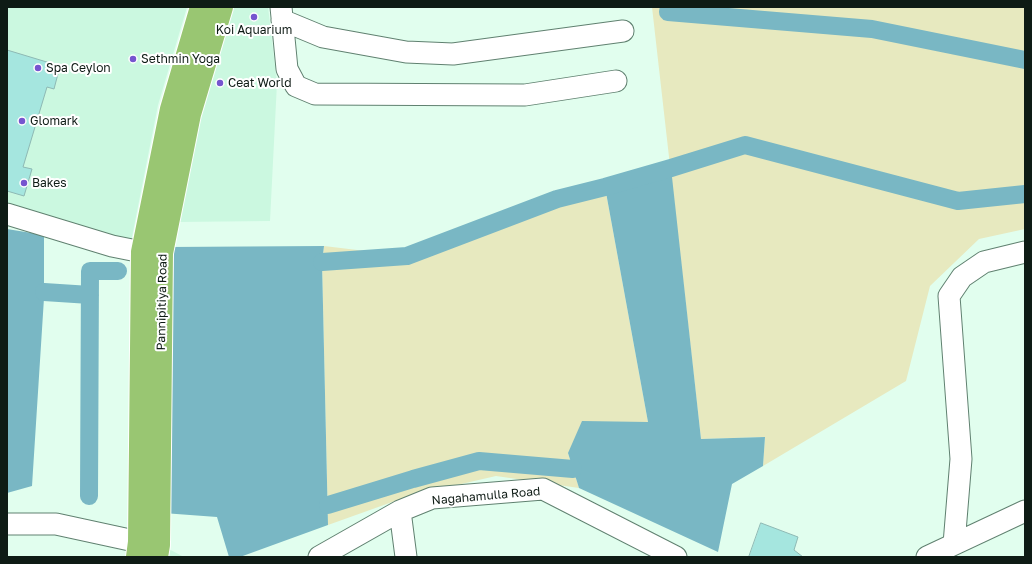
<!DOCTYPE html>
<style>
body{margin:0}
#map{position:relative;width:1032px;height:564px;overflow:hidden;background:#e1feee;font-family:"Golos Text",sans-serif}
canvas{display:block}
.frame{position:absolute;inset:0;border:8px solid #0e1b15;pointer-events:none}
</style>
<div id="map">
<canvas width="1032" height="564"></canvas>
<div class="frame"></div>
</div>
<script>
const c = document.querySelector('canvas').getContext('2d');
c.lineJoin = 'round';
function paint(path, color) { c.fillStyle = color; c.fill(path, 'evenodd'); }
function stroke(path, color, width, dash) { c.strokeStyle = color; c.lineWidth = width; c.lineCap = dash ? 'butt' : 'round'; c.setLineDash(dash || []); c.stroke(path); }
function write(font, color, halo, rows, align = 'center') {
  c.font = font + ' "Golos Text",sans-serif'; c.lineWidth = 4; c.setLineDash([]); c.textBaseline = 'middle'; c.strokeStyle = halo; c.fillStyle = color; for (const [text, x, y, turn = 0] of rows) {
    c.save(); c.translate(x, y); c.rotate((+turn || 0) * Math.PI / 180); c.textAlign = isNaN(turn) ? turn : align; if (halo) c.strokeText(text, 0, 0); c.fillText(text, 0, 0); c.restore();
  }
}
paint(new Path2D(`
 M7,7H187L158,105L131,242L7,206Z
 M231,7H268L277,83L270,221L177,222L199,116Z
 M161,545L184,557H159Z`), '#cbf8e0');
paint(new Path2D(`
 M652,7H1025V229L979,239L930,286L906,381L763,466L765,437L701,439Z
 M605,187L648,422L568,453L579,488L496,476L409,496L328,525L322,262L324,246L407,256L557,199Z`), '#e7e9bf');
paint(new Path2D(`
 M671,168L701,439L765,437L763,466L732,484L718,552L579,488L568,453L582,421L648,422L605,187Z
 M7,229L44,235V298L32,486L7,493Z
 M324,246L322,262L328,525L240,557H229L217,517L163,513L168,247Z`), '#79b7c4');
stroke(new Path2D(`
 M669,7L668,12L872,29L1025,60
 M322,262L407,256L557,199L605,187L671,168L745,145L958,201L1025,194
 M44,292L90,295
 M89,496L90,271H118
 M328,505L413,479L479,461L573,469`), '#79b7c4', 18);
const building = new Path2D(`
 M7,50L60,66L54,89L47,87L23,167L32,169L24,196L7,191Z
 M761,523L798,537L794,550L803,557H749Z`);
paint(building, '#a5e6df');
stroke(building, '#8eb9b4', 1);
const street = new Path2D(`
 M281,7L287,69L296,86L315,94L525,95L616,81
 M282,20L323,37L406,52L453,54L623,31
 M7,214L112,246L142,252L159,253
 M400,511L406,557
 M7,524H56L139,542L156,544
 M954,544L961,459L949,296L962,277L984,262L1025,252
 M319,557L400,511L432,498L543,489L676,557
 M927,557L1025,511`);
const primary = new Path2D(`
 M137,557L139,542L142,252L171,109L201,7
 M157,557L159,545L162,253L190,114L222,7`);
stroke(street, '#608170', 23);
stroke(primary, '#fff', 24);
stroke(street, '#fff', 21);
stroke(primary, '#99c672', 22);
for (const [x, y, r, color] of [
 [254,17,4,"#7655cf"],
 [133,59,4,"#7655cf"],
 [38,68,4,"#7655cf"],
 [220,83,4,"#7655cf"],
 [22,121,4,"#7655cf"],
 [24,183,4,"#7655cf"]
]) { const dot = new Path2D(); dot.arc(x, y, r, 0, 2 * Math.PI); c.fillStyle = color; c.fill(dot); stroke(dot, '#fff', 1.5); }
write('12px', '#0e1b15', '#fff', [
 ["Koi Aquarium",254,30,"center"],
 ["Sethmin Yoga",141,59],
 ["Spa Ceylon",46,68],
 ["Ceat World",228,83],
 ["Glomark",30,121],
 ["Bakes",32,183]
], 'left');
write('12px', '#0e1b15', '#fff', [
 ["Pannipitiya Road",162,302,-89],
 ["Nagahamulla Road",486,496,-5]
]);
</script>
